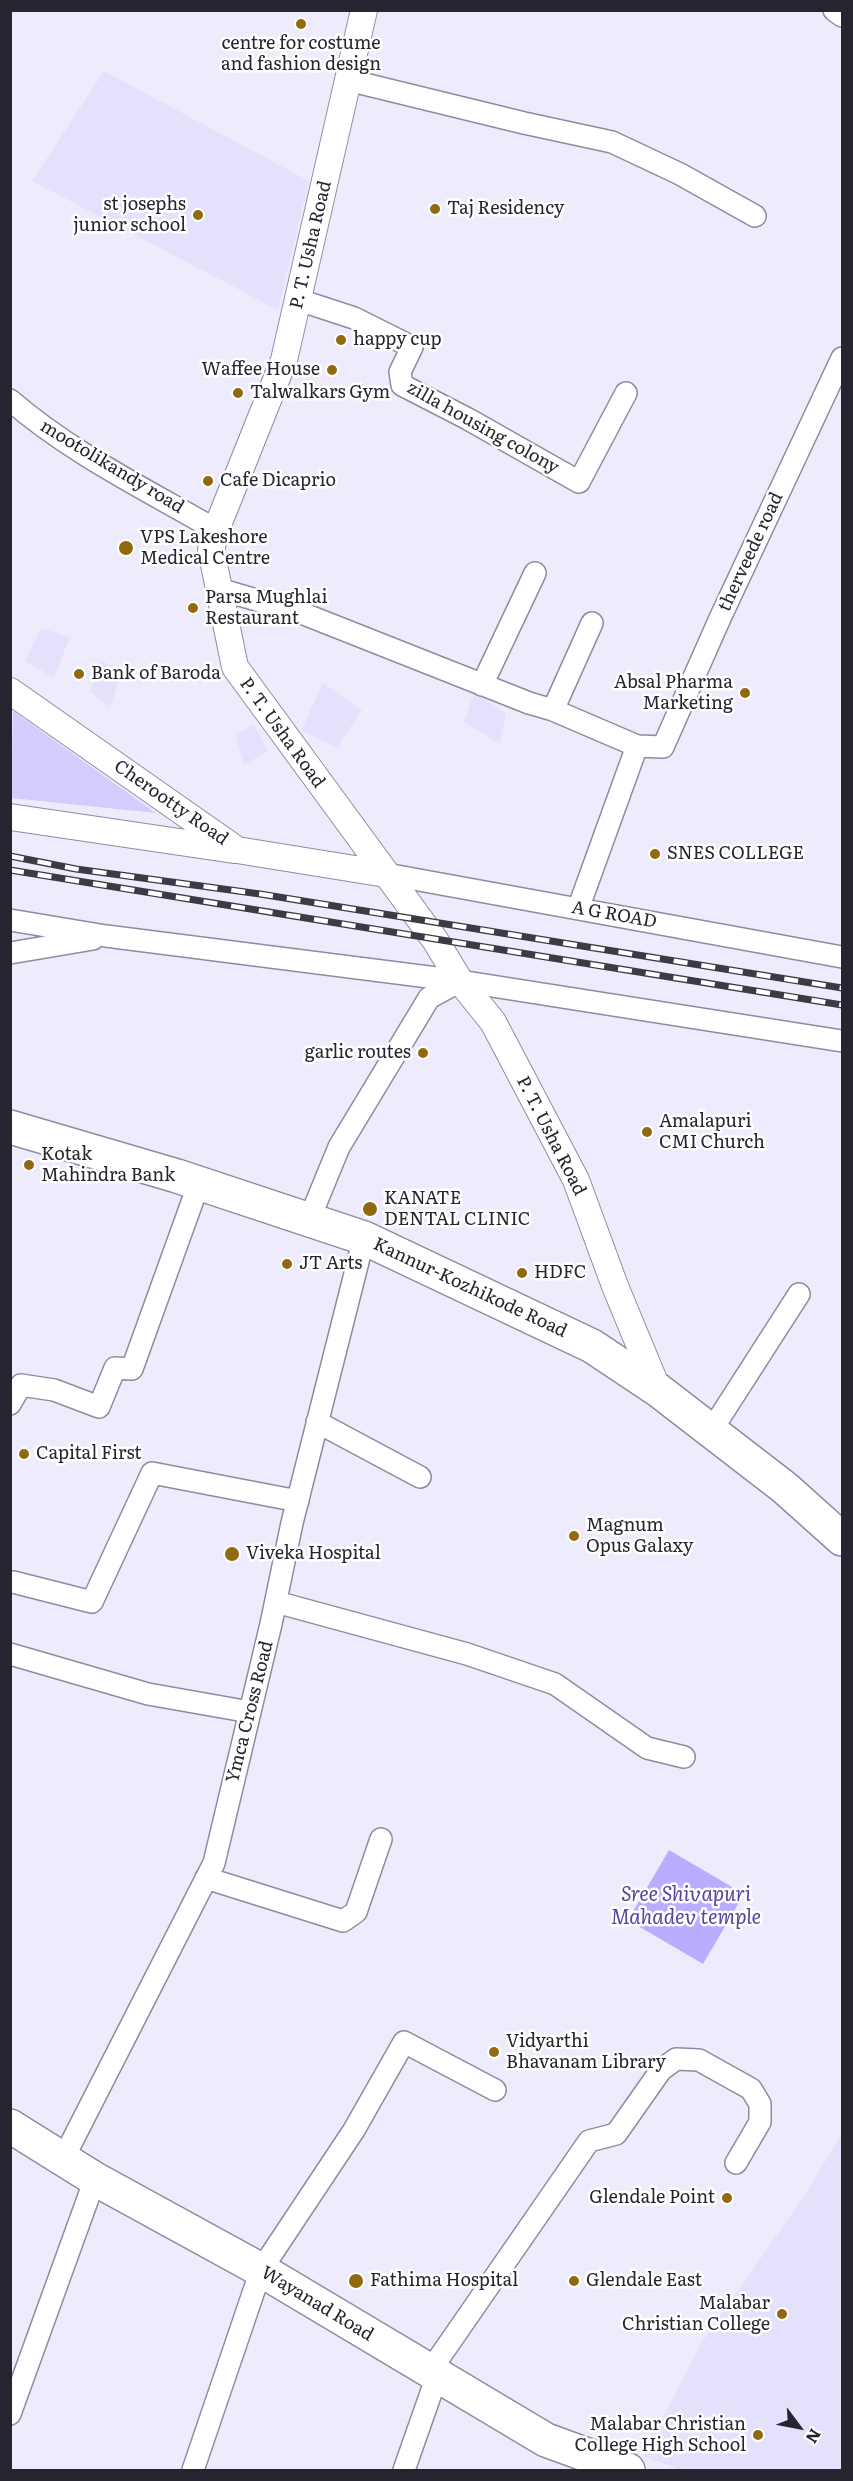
<!DOCTYPE html>
<style>
body{margin:0}
#map{position:relative;width:853px;height:2481px;overflow:hidden;background:#eeecfc;font-family:Literata,serif}
canvas{display:block}
.frame{position:absolute;inset:0;border:12px solid #26242e;pointer-events:none}
.north{position:absolute;left:769px;top:2397px;width:60px;height:60px;-webkit-text-stroke:4px #fff;paint-order:stroke;rotate:122deg;font-size:16px;font-weight:700;line-height:24px;text-align:center;color:#26242e}
.north::after{content:'';display:block;margin:auto;width:21px;height:27px;background:#26242e;clip-path:polygon(50% 0,100% 100%,50% 72%,0 100%)}
</style>
<div id="map">
<canvas width="853" height="2481"></canvas>
<div class="frame"></div>
<div class="north">N</div>
</div>
<script>
const c = document.querySelector('canvas').getContext('2d');
c.lineJoin = 'round';
function paint(path, color) { c.fillStyle = color; c.fill(path, 'evenodd'); }
function stroke(path, color, width, dash) { c.strokeStyle = color; c.lineWidth = width; c.lineCap = dash ? 'butt' : 'round'; c.setLineDash(dash || []); c.stroke(path); }
function write(font, color, halo, rows, align = 'center') {
  c.font = font + ' Literata,serif'; c.lineWidth = 5; c.setLineDash([]); c.textBaseline = 'middle'; c.strokeStyle = halo; c.fillStyle = color; for (const [text, x, y, turn = 0] of rows) {
    c.save(); c.translate(x, y); c.rotate((+turn || 0) * Math.PI / 180); c.textAlign = isNaN(turn) ? turn : align; if (halo) c.strokeText(text, 0, 0); c.fillText(text, 0, 0); c.restore();
  }
}
paint(new Path2D(`
 M104,71L309,181L278,310L32,181Z
 M41,628L70,637L54,678L25,661Z
 M101,661L123,670L110,707L90,692Z
 M323,683L362,710L337,747L301,731Z
 M474,693L506,713L500,744L464,722Z
 M254,724L268,751L244,765L236,735Z
 M842,2134V2470H681L643,2456L702,2342L804,2196Z`), '#e4e1fc');
paint(new Path2D(`
 M13,711L156,813L11,798Z`), '#d3cdfd');
paint(new Path2D(`
 M669,1850L744,1894L703,1964L628,1920Z`), '#baadff');
const minor = new Path2D(`
 M834,10L842,16
 M348,80L524,123L612,142L680,174L755,216
 M299,300L354,318L412,347L400,372L402,385L468,419L579,482L626,393
 M10,400C71,453 147,490 216,530
 M219,589L304,614L529,703L553,710L637,746L663,747L721,616L842,358
 M482,685L535,573
 M553,710L592,623
 M386,874L842,957
 M578,909L637,746
 M10,920L106,936L460,981L842,1041
 M10,953L93,939
 M309,1220L339,1147L429,998L460,981
 M10,1404L21,1385L54,1390L99,1407L115,1368L132,1369L199,1183
 M317,1422L420,1477
 M711,1431L799,1294
 M13,1582L92,1602L152,1473L298,1501
 M276,1602L467,1654L555,1684L647,1748L684,1757
 M10,1654L148,1694L250,1712
 M206,1878L343,1921L356,1912L381,1839
 M63,2159L214,1863L271,1624L292,1523L364,1238
 M430,2371L589,2141L616,2134L661,2070L676,2059L699,2060L751,2089L760,2104V2122L736,2163
 M10,2414L95,2179
 M193,2470L261,2270L354,2130L404,2042L495,2090
 M404,2470L437,2376`);
const tertiary = new Path2D(`
 M364,10L284,360L216,530L211,550L235,667L435,940L460,981L493,1022L576,1180L615,1286L658,1390
 M10,691L237,850L386,874
 M10,817L234,850`);
const primary = new Path2D(`
 M10,1127L177,1176L364,1238L592,1346L658,1390L785,1488L842,1539
 M10,2126L95,2179L261,2270L546,2440L628,2470`);
stroke(minor, '#8d8ba3', 24);
stroke(tertiary, '#8d8ba3', 28);
stroke(primary, '#8d8ba3', 36);
stroke(minor, '#fff', 21);
stroke(tertiary, '#fff', 26);
stroke(primary, '#fff', 33);
const rail = new Path2D(`
 M10,856L76,869L260,894L842,988
 M10,870L842,1005`);
stroke(rail, '#3c3a45', 7);
stroke(rail, '#fff', 4.5, [14]);
for (const [x, y, r, color] of [
 [301,24,6,"#906910"],
 [435,209,6,"#906910"],
 [198,215,6,"#906910"],
 [341,340,6,"#906910"],
 [332,370,6,"#906910"],
 [238,393,6,"#906910"],
 [208,481,6,"#906910"],
 [126,548,8,"#906910"],
 [193,608,6,"#906910"],
 [79,674,6,"#906910"],
 [745,693,6,"#906910"],
 [655,854,6,"#906910"],
 [423,1053,6,"#906910"],
 [647,1132,6,"#906910"],
 [29,1165,6,"#906910"],
 [370,1209,8,"#906910"],
 [287,1264,6,"#906910"],
 [522,1273,6,"#906910"],
 [24,1454,6,"#906910"],
 [574,1536,6,"#906910"],
 [232,1554,8,"#906910"],
 [494,2052,6,"#906910"],
 [727,2198,6,"#906910"],
 [356,2281,8,"#906910"],
 [574,2281,6,"#906910"],
 [782,2314,6,"#906910"],
 [758,2435,6,"#906910"]
]) { const dot = new Path2D(); dot.arc(x, y, r, 0, 2 * Math.PI); c.fillStyle = color; c.fill(dot); stroke(dot, '#fff', 2); }
write('18px', '#26242e', '#fff', [
 ["centre for costume",301,44,"center"],
 ["and fashion design",301,65,"center"],
 ["st josephs",186,205,"right"],
 ["junior school",186,226,"right"],
 ["Taj Residency",447,209],
 ["happy cup",353,340],
 ["Waffee House",320,370,"right"],
 ["Talwalkars Gym",250,393],
 ["Cafe Dicaprio",220,481],
 ["VPS Lakeshore",140,538],
 ["Medical Centre",140,559],
 ["Parsa Mughlai",205,598],
 ["Restaurant",205,619],
 ["Bank of Baroda",91,674],
 ["Absal Pharma",733,683,"right"],
 ["Marketing",733,704,"right"],
 ["SNES COLLEGE",667,854],
 ["garlic routes",411,1053,"right"],
 ["Amalapuri",659,1122],
 ["CMI Church",659,1143],
 ["Kotak",41,1155],
 ["Mahindra Bank",41,1176],
 ["KANATE",384,1199],
 ["DENTAL CLINIC",384,1220],
 ["JT Arts",299,1264],
 ["HDFC",534,1273],
 ["Capital First",36,1454],
 ["Magnum",586,1526],
 ["Opus Galaxy",586,1547],
 ["Viveka Hospital",246,1554],
 ["Vidyarthi",506,2042],
 ["Bhavanam Library",506,2063],
 ["Glendale Point",715,2198,"right"],
 ["Fathima Hospital",370,2281],
 ["Glendale East",586,2281],
 ["Malabar",770,2304,"right"],
 ["Christian College",770,2325,"right"],
 ["Malabar Christian",746,2425,"right"],
 ["College High School",746,2446,"right"]
], 'left');
write('18px', '#26242e', '#fff', [
 ["P. T. Usha Road",311,245,-77],
 ["zilla housing colony",483,428,29],
 ["mootolikandy road",112,467,31],
 ["therveede road",751,552,-65],
 ["P. T. Usha Road",282,733,54],
 ["Cherootty Road",171,803,35],
 ["A G ROAD",614,915,10],
 ["P. T. Usha Road",551,1136,63],
 ["Kannur-Kozhikode Road",470,1288,25],
 ["Ymca Cross Road",250,1712,-76],
 ["Wayanad Road",317,2304,31]
]);
write('italic 20px', '#5942a0', '#fff', [
 ["Sree Shivapuri",686,1895],
 ["Mahadev temple",686,1918]
]);
</script>
